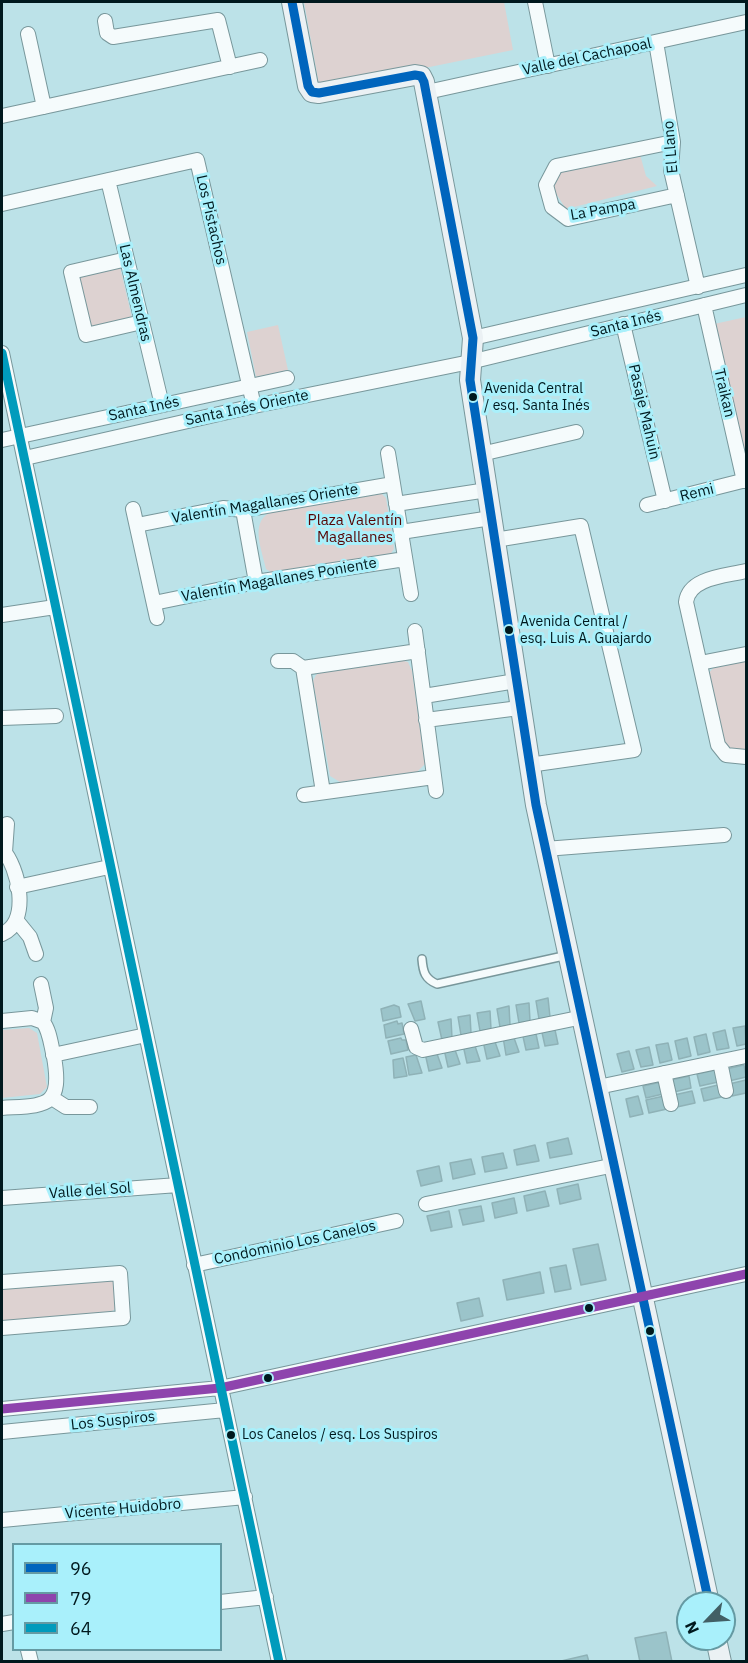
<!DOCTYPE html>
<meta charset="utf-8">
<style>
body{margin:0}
#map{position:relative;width:748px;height:1663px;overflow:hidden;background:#bce2e8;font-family:"IBM Plex Sans",sans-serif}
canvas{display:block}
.frame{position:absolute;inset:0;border:3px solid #00191e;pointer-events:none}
.legend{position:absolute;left:12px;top:1543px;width:210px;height:108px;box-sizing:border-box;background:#a9f0fb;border:2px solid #659aa3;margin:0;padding:8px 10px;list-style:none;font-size:18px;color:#00191e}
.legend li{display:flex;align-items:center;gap:12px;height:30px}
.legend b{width:30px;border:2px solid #659aa3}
.north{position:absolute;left:676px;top:1591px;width:60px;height:60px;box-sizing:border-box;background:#a9f0fb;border:2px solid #659aa3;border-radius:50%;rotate:245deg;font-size:16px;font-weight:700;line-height:24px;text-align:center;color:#00191e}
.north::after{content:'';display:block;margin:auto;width:21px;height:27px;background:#425f65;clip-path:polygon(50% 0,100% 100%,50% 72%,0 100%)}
</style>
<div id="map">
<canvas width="748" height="1663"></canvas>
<div class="frame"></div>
<ul class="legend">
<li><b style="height:8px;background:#0065bd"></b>96</li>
<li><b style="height:8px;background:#8e44ad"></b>79</li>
<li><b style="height:8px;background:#009bbc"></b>64</li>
</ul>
<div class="north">N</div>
</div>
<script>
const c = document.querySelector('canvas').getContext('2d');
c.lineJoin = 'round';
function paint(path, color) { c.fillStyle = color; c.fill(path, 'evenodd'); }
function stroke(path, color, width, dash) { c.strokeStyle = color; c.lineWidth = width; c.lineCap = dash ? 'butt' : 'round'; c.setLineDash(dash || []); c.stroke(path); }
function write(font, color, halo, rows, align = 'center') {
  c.font = font + ' "IBM Plex Sans",sans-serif'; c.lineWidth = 6; c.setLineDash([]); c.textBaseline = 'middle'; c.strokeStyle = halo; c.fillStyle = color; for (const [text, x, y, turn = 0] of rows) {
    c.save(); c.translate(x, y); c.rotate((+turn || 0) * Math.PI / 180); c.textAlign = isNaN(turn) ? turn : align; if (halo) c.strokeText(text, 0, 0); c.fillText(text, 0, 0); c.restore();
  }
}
paint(new Path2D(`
 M304,2H504L513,50L410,71L319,85Z
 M639,151L646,176L657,186L566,209L551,186L557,173L569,166Z
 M120,267L132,318L89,327L77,278Z
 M746,317V471L714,324Z
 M278,325L288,370L256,377L247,332Z
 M370,492H380L386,498L394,549L389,556L274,574L266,569C262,550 250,524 269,513Z
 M400,660L408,662L412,671L425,764L417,772L340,782L330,776L313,681L316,675L322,671Z
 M746,660V749L731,750L724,741L709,673L715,666Z
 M29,1028L37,1033L47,1087L40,1094L2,1098V1030Z
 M111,1278L118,1288V1307L108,1314L2,1323V1287Z`), '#ddd2d1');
const building = new Path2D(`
 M548,998L550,1017L539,1019L536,1001Z
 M421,1001L425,1019L415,1021L408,1004Z
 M529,1003L530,1021L519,1023L516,1005Z
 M394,1005L399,1007L401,1017L383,1021L381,1009Z
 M509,1006L510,1025L500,1027L497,1009Z
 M490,1011L491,1029L480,1031L477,1013Z
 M470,1015L471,1033L461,1035L458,1017Z
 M451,1019L452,1038L442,1040L438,1022Z
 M397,1021L398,1024L402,1023L404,1034L386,1038L384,1025Z
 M745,1026L746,1044L737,1046L733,1028Z
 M541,1028L555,1030L558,1044L545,1046Z
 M725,1030L729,1048L717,1050L713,1033Z
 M522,1032L536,1034L539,1048L526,1050Z
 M706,1034L710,1052L698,1055L694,1037Z
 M513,1035L519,1052L506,1055L503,1037Z
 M401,1038L402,1040H406L408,1050L391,1054L388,1041Z
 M687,1038L691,1056L679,1059L675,1041Z
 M494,1039L500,1056L487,1059L483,1041Z
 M474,1043L480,1061L467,1063L463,1045Z
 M668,1043L672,1060L660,1063L656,1045Z
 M454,1047L460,1064L448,1067L444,1049Z
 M649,1047L653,1065L641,1067L636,1050Z
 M436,1051L442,1068L429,1071L425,1053Z
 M629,1051L634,1069L622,1072L617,1054Z
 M416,1055L422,1073L409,1075L406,1057Z
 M403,1058L407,1076L394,1078L393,1060Z
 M744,1065L746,1077L729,1081L726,1069Z
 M715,1070L718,1082L700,1086L697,1074Z
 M689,1076L691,1088L674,1092L671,1080Z
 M746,1080V1093L732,1096L729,1084Z
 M661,1082L663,1094L646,1098L643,1086Z
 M718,1085L721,1097L704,1101L701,1089Z
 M692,1091L695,1103L677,1107L674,1095Z
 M638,1096L643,1114L630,1117L626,1099Z
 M664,1096L667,1109L649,1113L646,1100Z
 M568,1138L572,1154L550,1158L547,1143Z
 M535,1145L539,1161L517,1165L514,1150Z
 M503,1153L507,1168L485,1172L482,1157Z
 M471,1159L475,1174L453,1179L450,1163Z
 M439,1166L442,1181L421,1186L417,1171Z
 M578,1184L581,1199L560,1204L557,1189Z
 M545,1191L549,1206L527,1211L524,1196Z
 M514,1198L517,1213L495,1218L492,1203Z
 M481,1206L484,1221L463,1225L459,1210Z
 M449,1211L452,1227L431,1231L427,1216Z
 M598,1244L606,1280L581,1285L573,1249Z
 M566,1265L571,1289L555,1292L550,1268Z
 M540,1272L544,1293L507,1300L503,1280Z
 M479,1298L483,1316L461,1321L457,1303Z
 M666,1632L672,1662H640L635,1638Z
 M587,1655L589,1662H557Z`);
paint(building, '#9bc4ca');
stroke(building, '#8fb2b7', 1.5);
const lane = new Path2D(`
 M422,959C423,972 425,979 437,984L568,955`);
const street = new Path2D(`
 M535,2L548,66
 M105,21L107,33L113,37L218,20L230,67
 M28,34L44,107
 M656,42L673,142L671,170L698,287
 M427,92L746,22
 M2,116L260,60
 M673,142L556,166L546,185L552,207L568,219L677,195
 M108,180L162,405
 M2,204L197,160L254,406
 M127,259L71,272L86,335L142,322
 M704,305L744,481
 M623,324L665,501
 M473,338L746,275
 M2,353L279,1662
 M2,440L287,378
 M388,453L411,594
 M481,454L576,432
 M25,458L254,406L470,362L746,295
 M396,504L487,490
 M647,505L746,480
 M133,509L157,618
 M243,510L256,582
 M137,525L223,508L243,510L393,484
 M401,532L491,518
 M495,540L581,526L634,750L529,765
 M746,571C727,576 689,577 686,602L718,745L726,755L746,757
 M154,603L256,582L405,559
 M2,615L55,607
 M415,631L436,791
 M278,661H293L303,668
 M700,663L746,654
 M303,668L323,792
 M303,668L418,651
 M424,696L516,681
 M2,718L56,716
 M426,720L519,708
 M304,795L434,777
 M2,849C19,867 31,922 2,934
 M545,849L724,835
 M5,852L7,824
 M17,887L109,867
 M17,921L30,937L36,954
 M41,984L46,1008L43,1022
 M2,1021L32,1018L43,1022
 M411,1029L416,1047L423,1050L583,1017
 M53,1055L146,1035
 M720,1062L726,1091
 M664,1073L671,1104
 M598,1087L746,1056
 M52,1098L66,1107H90
 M2,1108C45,1105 63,1109 54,1057C51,1046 50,1031 43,1022
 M2,1198L178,1185
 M426,1204L615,1165
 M194,1265L396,1221
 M2,1282L120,1273L123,1318L2,1328
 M2,1409L220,1388L746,1274
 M2,1432L225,1410
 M2,1520L245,1497
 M220,1602L266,1597
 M2,1624L14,1622
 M28,1650L31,1662`);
const secondary = new Path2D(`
 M292,2L308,86L312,92L319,93L415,75L421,76L424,82L473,338L470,380L536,805L709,1603
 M716,1639L721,1662`);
stroke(lane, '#78979b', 10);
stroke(street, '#78979b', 16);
stroke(secondary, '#78979b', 22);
stroke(lane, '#f5fbfc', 7);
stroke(street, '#f5fbfc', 14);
stroke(secondary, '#ebf1f4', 20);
stroke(new Path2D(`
 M292,2L308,86L312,92L319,93L415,75L421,76L424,82L473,338L470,380L536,805L709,1603`), '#0065bd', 9);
stroke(new Path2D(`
 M2,1409L220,1388L746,1274`), '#8e44ad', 9);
stroke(new Path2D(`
 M2,353L279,1662`), '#009bbc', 9);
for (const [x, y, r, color] of [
 [473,397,5,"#00191e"],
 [509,630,5,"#00191e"],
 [589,1308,5,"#00191e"],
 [650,1331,5,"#00191e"],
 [268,1378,5,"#00191e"],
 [231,1435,5,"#00191e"]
]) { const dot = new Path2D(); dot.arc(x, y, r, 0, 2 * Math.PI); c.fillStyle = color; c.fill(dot); stroke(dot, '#a9f0fb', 2); }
write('14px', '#00191e', '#a9f0fb', [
 ["Avenida Central",484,389],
 ["/ esq. Santa Inés",484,406],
 ["Avenida Central /",520,622],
 ["esq. Luis A. Guajardo",520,639],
 ["Los Canelos / esq. Los Suspiros",242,1435]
], 'left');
write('15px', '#00191e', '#a9f0fb', [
 ["Valle del Cachapoal",587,57,-12],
 ["El Llano",671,147,-95],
 ["La Pampa",603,210,-10],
 ["Los Pistachos",211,220,77],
 ["Las Almendras",135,293,77],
 ["Santa Inés",626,324,-14],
 ["Traikan",724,393,77],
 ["Santa Inés Oriente",247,408,-12],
 ["Santa Inés",144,409,-12],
 ["Pasaje Mahuin",644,412,77],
 ["Remi",697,493,-14],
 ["Valentín Magallanes Oriente",265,504,-9],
 ["Valentín Magallanes Poniente",279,580,-10],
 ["Valle del Sol",90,1191,-4],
 ["Condominio Los Canelos",295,1243,-12],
 ["Los Suspiros",113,1421,-6],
 ["Vicente Huidobro",123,1509,-5]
]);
write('15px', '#570505', '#a9f0fb', [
 ["Plaza Valentín",355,521],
 ["Magallanes",355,538]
]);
</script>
